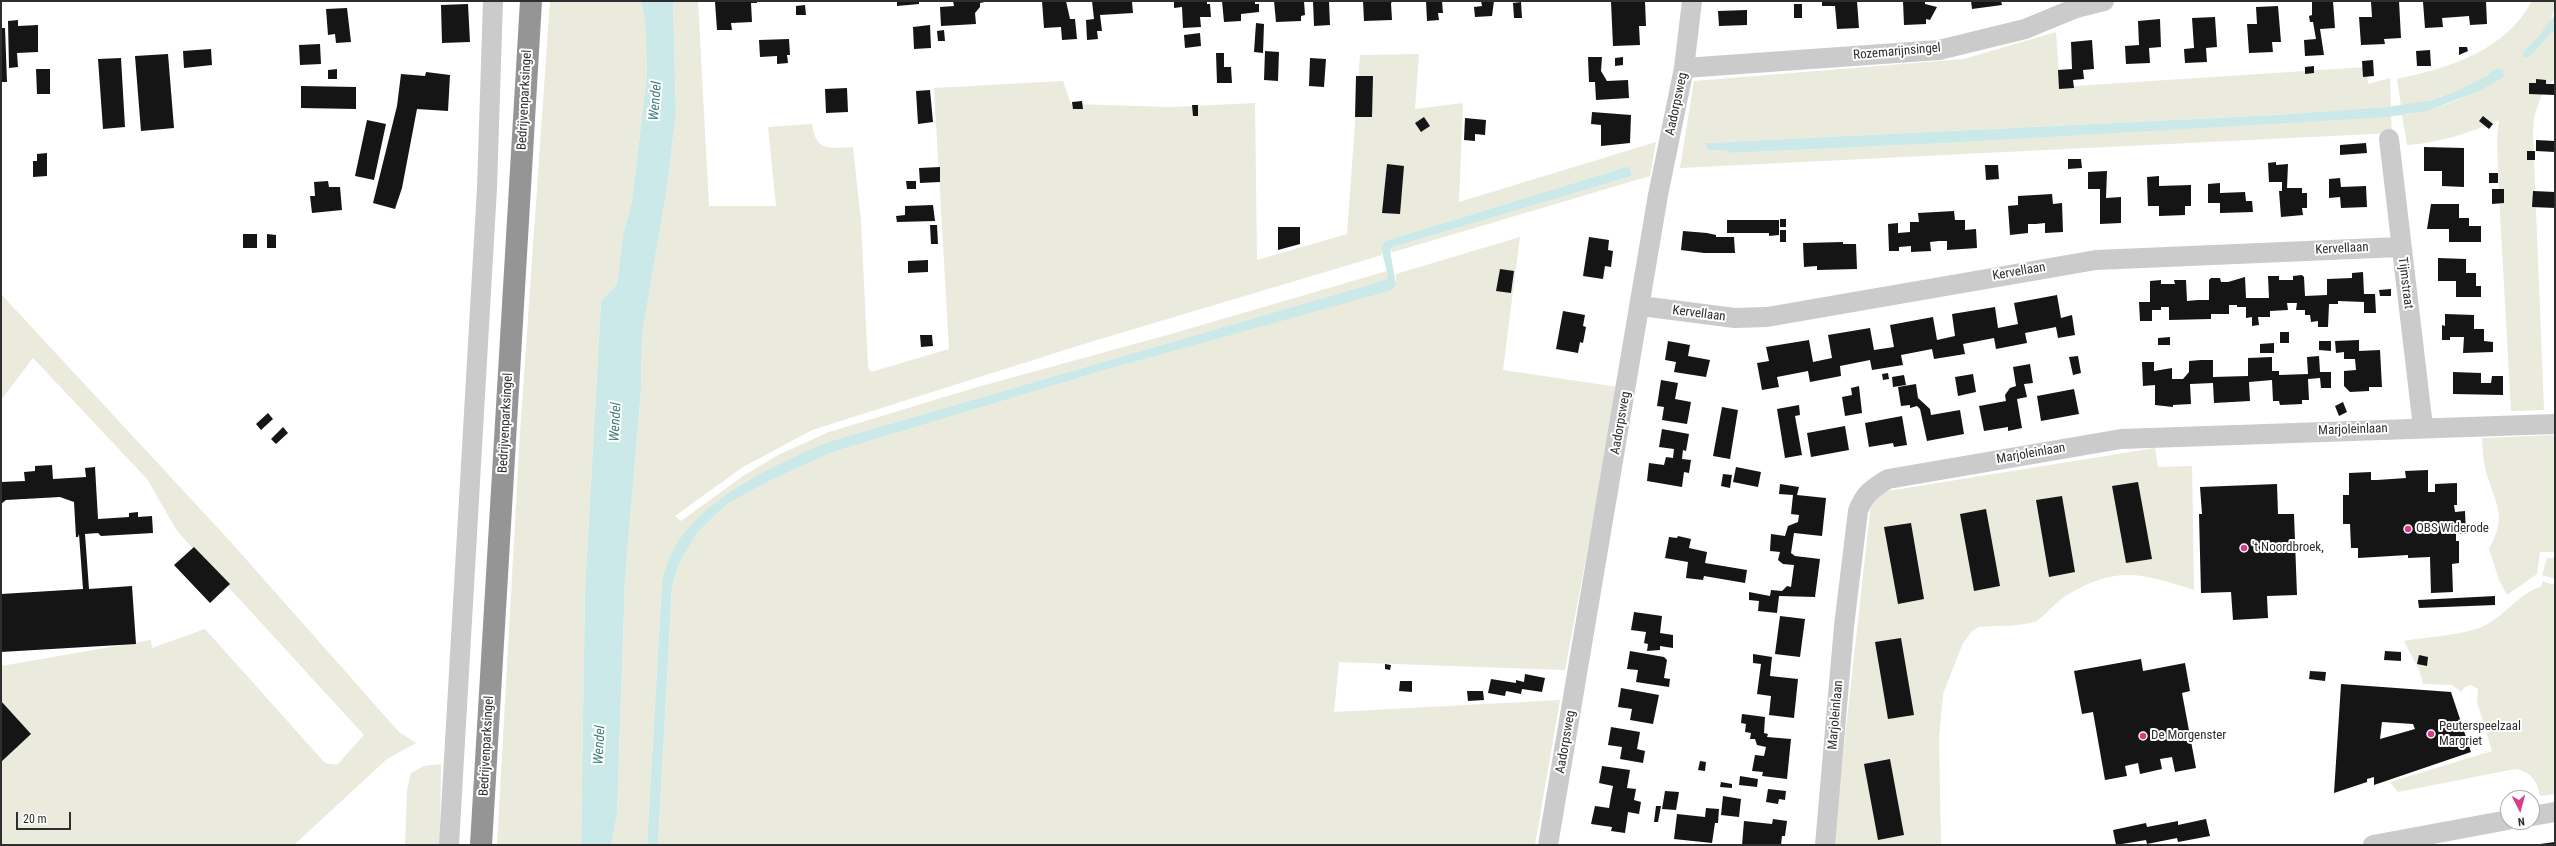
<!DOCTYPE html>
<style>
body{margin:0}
#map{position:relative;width:2556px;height:846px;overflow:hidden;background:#fff;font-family:"Roboto Condensed",sans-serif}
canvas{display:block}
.frame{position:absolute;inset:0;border:2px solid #2e2e2e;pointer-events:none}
.north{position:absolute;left:2500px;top:790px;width:40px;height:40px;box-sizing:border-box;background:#fff;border:1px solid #ababab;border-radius:50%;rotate:174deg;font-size:11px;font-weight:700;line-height:16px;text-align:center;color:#2e2e2e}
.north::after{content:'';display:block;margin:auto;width:14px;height:18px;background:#d93c89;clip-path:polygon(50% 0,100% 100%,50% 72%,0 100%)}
.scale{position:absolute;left:16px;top:812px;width:55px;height:18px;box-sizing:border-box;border:2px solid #2e2e2e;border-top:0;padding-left:5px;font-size:12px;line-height:14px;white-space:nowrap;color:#2e2e2e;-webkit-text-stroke:3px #fff;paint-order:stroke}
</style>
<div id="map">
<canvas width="2556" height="846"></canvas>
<div class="frame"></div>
<div class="north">N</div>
<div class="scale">20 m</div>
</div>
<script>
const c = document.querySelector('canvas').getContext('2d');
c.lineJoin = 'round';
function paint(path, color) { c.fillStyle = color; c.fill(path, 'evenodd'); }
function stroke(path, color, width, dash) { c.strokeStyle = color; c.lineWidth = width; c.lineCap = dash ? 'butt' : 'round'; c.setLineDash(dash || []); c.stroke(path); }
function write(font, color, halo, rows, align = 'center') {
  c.font = font + ' "Roboto Condensed",sans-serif'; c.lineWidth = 4; c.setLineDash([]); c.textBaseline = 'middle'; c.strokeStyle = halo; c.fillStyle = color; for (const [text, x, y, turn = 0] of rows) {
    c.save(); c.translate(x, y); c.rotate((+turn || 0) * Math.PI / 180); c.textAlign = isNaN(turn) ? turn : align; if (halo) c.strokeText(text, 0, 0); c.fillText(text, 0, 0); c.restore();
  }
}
paint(new Path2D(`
 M550,1H641L645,21L647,75L632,201L623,235L617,284L601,301L585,590L581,845H497L520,433Z
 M673,1H698L709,206H776L768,127L812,124C816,152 829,148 853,147L861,221L868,367L871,372L949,349L934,88L1063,81L1071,104L1170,107L1255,103L1257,260L1347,234L1360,55L1419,54L1415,109L1463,103L1459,202L1656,142L1650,176L1390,253L1393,247L1632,176L1629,166L1385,241L1381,248L1382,255L1087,343L812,430L743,467L675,516L681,521L743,476L778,455L829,432L974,388L1171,334L1387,271L1388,276L1385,280L831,441L747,481L715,503L662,582L647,845H611L617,813L625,579L641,390L642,335L667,187L676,113Z
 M2532,1H2555C2555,23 2539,37 2524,51L2530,57L2555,29V79L2543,90L2534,117L2533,135L2544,410L2511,411L2499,196L2497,140L2499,120C2471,133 2438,143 2407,145L2402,115C2437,111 2472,95 2502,78V69L2496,68C2470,90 2435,102 2401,106L2397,79C2449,68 2505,51 2532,1Z
 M2056,32L2060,87L2366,67L2368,84L2390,78L2391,107L2276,115L1705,143L1708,150L1729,151L1730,153L1947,143L2391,116L2392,133L1680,168L1694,81L1964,59Z
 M1520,237L1503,370L1618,387L1565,670L1339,662L1334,712L1560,700L1535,845H658L672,586L679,564L697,533L717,513L729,503L769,481L833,452L1105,370L1371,295L1396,284V274Z
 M1,294L229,540L399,732L416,743L387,759L294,845H1V666L151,640L152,648L205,629L325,763L337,765L364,735L177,531L147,479L33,358L1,400Z
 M2555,435V552H2540L2537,574L2507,595L2499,580L2489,549C2506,517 2498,509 2488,478C2483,465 2483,451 2482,438Z
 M2155,448L2158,467L2192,466L2194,590C2140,573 2116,565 2064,597C2055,603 2041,620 2034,622C2017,627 1997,625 1979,627L1972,631L1963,643L1943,694L1939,738L1941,845H1833L1871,503L1882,492Z
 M2547,558H2555V579L2542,575Z
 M2542,581L2555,585V794L2540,796C2537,781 2531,771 2515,769L2398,792L2390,782L2492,751L2477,702L2478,689L2471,685L2466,686L2461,692L2452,685L2423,684L2419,670L2404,641C2427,637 2467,635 2486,625C2506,614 2520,593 2542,586Z
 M441,764L440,845H405L407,790L411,773L424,766Z`), '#eaeadd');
paint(new Path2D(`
 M641,1H673L676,113L667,187L642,335L641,390L625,579L617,814L611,845H581L585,590L601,301L617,284L623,235L632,201L647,75L645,21Z
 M2555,14V29L2530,57H2523L2524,51L2539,36Z
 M2496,68L2502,69L2504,75L2502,78L2479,91L2427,111L2388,117L1947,143L1730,153L1729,151L1708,150L1705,143L2276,115L2388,107L2433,100L2460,90L2486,76Z
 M1629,166L1632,176L1393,247L1390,251L1396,284L1392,290L1105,370L833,452L769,481L729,503L717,513L697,533L679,564L672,586L658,845H647L662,582C664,574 666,566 669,559C695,499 775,465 831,441L1385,280L1388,276L1381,248L1385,241Z`), '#cae9e8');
paint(new Path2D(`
 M757,1V3H751L752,22L731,23L732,30H717L715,2Z
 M897,1H919V4L897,6Z
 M953,1H990L980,3V7L975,13L976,24L941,26L940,7L954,6Z
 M1042,1H1066L1070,19H1075L1077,39L1062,40L1061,27L1044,28Z
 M1092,1L1132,2L1133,13L1100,15L1102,31H1097L1098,39L1087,40L1086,20L1094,19Z
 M1174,1H1207V4H1210L1211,17H1200L1201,27L1183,28L1182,7L1174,8Z
 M1222,1H1255V4H1259V12L1241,14V21L1224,22Z
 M1274,1H1304L1305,15L1301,16V21L1276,22Z
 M1313,1H1329L1330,25L1314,26Z
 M1363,1H1393L1391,3L1392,20L1364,21Z
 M1426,1H1442L1443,13H1438L1439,20L1427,21Z
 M1481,1H1494L1492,16L1475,17L1474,7L1482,6Z
 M1622,1H1645L1646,26H1639L1640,45L1613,46L1611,2Z
 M1822,1H1857L1859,28L1837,29L1835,6H1822Z
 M1903,1H1925V4L1937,7L1930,20L1926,19V24L1904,25Z
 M1971,1H2001L2002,5L1972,9Z
 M2312,1H2333L2335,28L2320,29L2324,55L2305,56L2304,40L2316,39L2313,22H2310L2309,16L2312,15Z
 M2388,1H2399L2401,38L2384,39L2385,44L2361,45L2359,17H2372L2371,2Z
 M2435,1H2486L2487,24L2470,25L2469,16L2456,17L2442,18L2443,27L2425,28L2423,2Z
 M1521,2L1522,18H1514L1513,3Z
 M468,4L470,42L442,43L441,5Z
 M1794,4H1802V18H1794Z
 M805,5L806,15H796V6Z
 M2278,6L2281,42H2272L2273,52L2249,53L2247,24H2257L2256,7Z
 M347,8L351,42L336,43L335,34L328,35L326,9Z
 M1747,10V25L1719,26L1718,11Z
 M2215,17L2217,47L2206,48L2207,62L2185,63L2184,49L2194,48L2192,18Z
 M2160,19L2161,47L2149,48L2150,63L2126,64L2125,46L2139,45L2138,21Z
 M18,20V26L38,25V52L17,53L18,67L9,68L8,21Z
 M1256,23L1264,24L1263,53L1254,52Z
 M930,25L931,48L914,49L913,27Z
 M1,28H5L7,82H1Z
 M944,30L945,41H938L937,31Z
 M1200,33L1201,46L1185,48L1184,35Z
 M789,39L790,55H787L788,63L777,64V56L760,57L759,40Z
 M2092,40L2094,69L2083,70L2084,79L2073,80L2074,88L2059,89L2058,70L2072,69L2071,42Z
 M320,44L321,64L300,65L299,45Z
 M2459,47H2467L2468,51L2459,55Z
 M211,49L212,65L184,68L183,51Z
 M2430,50L2431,66H2417L2416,51Z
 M1265,51L1279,52L1278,81L1264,80Z
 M1216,53H1224V67H1231L1232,83H1217Z
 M168,54L174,128L141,131L135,56Z
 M1588,57H1602L1601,71L1607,81L1628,80L1629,98L1596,100L1595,82H1589Z
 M1623,57V65L1615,66V58Z
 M121,58L125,127L103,129L98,59Z
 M1310,58L1326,59L1324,87L1309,86Z
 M2373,60L2374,76L2363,77L2362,61Z
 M2314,66V73L2305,74V67Z
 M36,69H50V94H37Z
 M337,69V79H328V70Z
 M426,72L450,75L448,111L417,109L402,188L395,209L373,203L397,106L401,74L425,76Z
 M1356,76H1373L1372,117H1355Z
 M2536,79L2546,80V84H2555V95L2529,94V83H2536Z
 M301,86L356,87V109L301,108Z
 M847,88L848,112L826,113L825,89Z
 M930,90L933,122L918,124L916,91Z
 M1082,101L1083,109H1073L1072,102Z
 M1192,105H1198V116H1193Z
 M1592,112L1631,115L1630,143L1601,146V125L1591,124Z
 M2483,116L2493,124L2489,129L2479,121Z
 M1424,117L1430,126L1421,132L1415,123Z
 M1465,118L1486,120L1485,135L1475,134V141L1464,140Z
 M367,120L386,124L374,180L355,176Z
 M2536,140L2555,141V152L2536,151Z
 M2366,143L2367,153L2340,155V145Z
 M2424,147L2464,148V187L2442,186V171H2424Z
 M2527,151H2535V160H2527Z
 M47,153V176L33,177V161H37V154Z
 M2068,159H2081L2082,168L2068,169Z
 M2276,162V165L2288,164L2287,188H2302V193H2307V208H2302L2303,215L2281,217L2279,191H2282V182H2269L2268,163Z
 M1387,164L1404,166L1400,214L1382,213Z
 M1985,165H1998L1999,179L1986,180Z
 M940,167V182L920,183L919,168Z
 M2107,171L2106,198L2121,197V223L2100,224V189H2088V172Z
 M2489,173H2498V183H2489Z
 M2159,176V186L2191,185V206H2185V215L2159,216V206H2148L2147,177Z
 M2340,178L2341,187L2366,186L2367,207L2341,208L2340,197L2329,198V179Z
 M328,181L329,187H340L342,210L312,213L310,196H315L314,182Z
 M906,181H916V189H907Z
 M2220,183V193L2245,192L2246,201H2252L2253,212L2220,213V203H2208V184Z
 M2492,189H2504V203L2492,204Z
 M2533,191L2555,192V208L2532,207Z
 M2052,194L2053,204L2062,203L2063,232L2045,233V223L2036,224H2028V233L2010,235L2008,206L2018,205V196Z
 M2431,204H2459V218H2469V226H2481V242H2449V229H2427Z
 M933,205L935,221L897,222L896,216L905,215V206Z
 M1954,211L1955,220H1965V230L1976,229L1977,248L1947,250V241H1939L1930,242L1931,251L1911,252V246L1899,247V251H1889L1888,224L1898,223V233L1910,232V222H1919L1918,213Z
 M1780,219H1786V227H1780Z
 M1727,220H1779V235L1769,236V233H1727Z
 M930,225H937L938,244H931Z
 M1278,227H1300V244L1278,250Z
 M1780,230H1786V242H1780Z
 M1683,231L1707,233L1716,235V237H1734L1735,253H1704L1681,250Z
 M243,234H257V248H243Z
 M267,234L276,235V248H267Z
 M1589,237L1609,240L1608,250L1613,251L1611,267L1605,266L1603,279L1583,276Z
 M1843,242V244H1856L1857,269L1817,270V266L1804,267L1803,243Z
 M2438,258L2466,259V273H2476V286H2481V297H2456V281H2438Z
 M928,260V272L908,273V261Z
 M1500,269L1514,271L1511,293L1496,291Z
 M2363,272L2364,294H2375L2376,313H2364V302L2338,301V304H2329L2328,327H2318V321L2311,322L2310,315H2305V310H2296L2297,303H2287L2288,310L2270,311V317H2258L2259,325L2252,326V317L2246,318V307H2237V305H2229V314H2211V319L2169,320V307H2161V310H2152V321H2140L2139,302H2150V281L2161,280V284H2175L2174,280H2186L2187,301L2198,300H2209V280L2211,278H2220L2221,282H2228L2245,277L2246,298H2269L2268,276H2279V280H2293V276L2302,275L2304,277L2305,296L2327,295V279L2352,278V273Z
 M2391,289V296H2380L2379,290Z
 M2057,295L2061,318L2072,315L2075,335L2058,338L2056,327L2025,333L2027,343L1996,349L1994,338L1963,344L1965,354L1934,359L1932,349L1901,355L1903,365L1872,370L1870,360L1840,366L1841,376L1810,382L1808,371L1777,377L1779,387L1762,390L1757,363L1769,361L1766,347L1809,340L1813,362L1832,358L1828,335L1870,328L1874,350L1894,347L1890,325L1933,317L1937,340L1955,336L1952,314L1995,307L1998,328L2018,324L2014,303Z
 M1563,311L1585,315L1583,326L1586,327L1583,343L1580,342L1578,353L1556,349Z
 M2445,314L2474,315V329H2484V341L2493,342V352L2463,353L2464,337H2450V340H2442V325L2445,326Z
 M2280,332H2289V343H2280Z
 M920,335H932L933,346L921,347Z
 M2170,337V345H2158V338Z
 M2359,340V351L2380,350L2382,387H2369V391L2350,392L2344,386V371L2356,370L2355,359H2344V352L2336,353L2335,341Z
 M1668,341L1690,345L1688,356L1710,360L1706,377L1674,372L1676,362L1665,360Z
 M2319,341H2331V351L2319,350Z
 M2274,343V353H2260V344Z
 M2078,356L2081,373L2073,375L2069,357Z
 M2319,356L2320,372H2331V388H2321L2320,378L2308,379L2309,400H2302V404L2280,405L2279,401H2273L2272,380L2249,382L2250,401L2214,403L2213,383L2190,384L2191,404L2173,405V407L2155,405V385L2143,386L2142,362H2154V371L2172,368V379H2183L2189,372V361L2201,360H2213V377L2248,376V358L2272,357V371H2279V375L2308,374L2307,357Z
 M2030,364L2033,383L2024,384L2027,397L2017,399L2022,428L2008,431V427L1984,431L1979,406L2006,401L2005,395L2010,388L2016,386L2013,367Z
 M2453,372L2481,373V383H2491L2492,376H2503V395L2453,394Z
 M1888,373L1889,379L1883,380L1882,374Z
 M1973,374L1976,392L1958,396L1955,377Z
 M1904,375L1906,385L1893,387L1892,377Z
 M1661,380L1678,383L1675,399L1691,402L1687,424L1662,420L1664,407L1657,406Z
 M1916,384L1918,398L1930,409L1931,415L1960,410L1964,434L1927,441L1920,409L1917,406L1910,408V405L1901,406L1898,387Z
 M1859,386L1862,413L1845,416L1842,397L1852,395L1851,388Z
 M2074,389L2079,414L2041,421L2037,396Z
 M2343,402L2347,412L2339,416L2335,406Z
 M1799,405L1800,415L1795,416L1802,455L1785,458L1777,409Z
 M1722,407L1738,410L1730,459L1713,456Z
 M268,413L273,419L261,430L256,424Z
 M1902,416L1907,445L1894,447L1893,443L1869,447L1865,423Z
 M1845,426L1849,450L1811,457L1807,433Z
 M283,427L288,433L276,444L271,439Z
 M1662,429L1689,434L1686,451L1683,450L1682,459L1691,460L1689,473L1684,472L1682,487L1647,481L1649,463L1664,465L1666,457L1673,458L1674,449L1659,447Z
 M52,465L53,479L86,477L85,468L95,467L98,519L129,517V513L138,512V517L152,516L153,533L101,536L98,533L85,534L89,589L132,586L136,644L1,652V594L83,589L79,534L78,537H76L74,502L60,497L6,500L1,504V482L25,481L24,472L35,471V466Z
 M1736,467L1761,472L1758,487L1733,482Z
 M2428,470V492H2435V484L2457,483V505H2454L2455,512L2465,511L2466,534H2456V541H2459V563L2452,564L2453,592L2431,593L2430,557L2408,558V555L2358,558V548H2351L2350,524H2343V495H2349V473L2371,472V480H2377L2406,478L2405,471Z
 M1723,474L1732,475L1730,488L1721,486Z
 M2138,482L2152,559L2126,563L2112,486Z
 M1780,484L1799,487L1797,495L1826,498L1822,536L1794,533L1791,553L1795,556L1820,559L1815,597L1779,596L1777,613L1758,611L1759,601L1749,600V592L1770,596L1771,590L1782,591L1787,586L1791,587L1794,565L1783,564L1778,560L1780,552L1770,551L1771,534L1785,536L1788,526L1798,522L1799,515L1791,514L1793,495L1779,494Z
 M2277,484L2278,514H2294L2297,595L2267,596L2268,618L2233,620L2231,592L2201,593L2199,514H2202L2200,487Z
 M2062,496L2075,572L2049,577L2036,500Z
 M1986,509L2000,586L1974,591L1960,514Z
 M1911,523L1924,599L1898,604L1884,527Z
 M1678,536L1691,539L1689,548L1707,552L1705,563L1747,570L1745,583L1704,576L1703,580L1686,578L1688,562L1665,558L1669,537L1677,538Z
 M194,547L230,584L210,603L174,565Z
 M2495,596V605L2419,608L2418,600Z
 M1634,612L1662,616L1660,633L1673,635V648L1660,646V650L1647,651L1648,644L1644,643L1646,632L1631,630Z
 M1780,616L1805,619L1800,657L1775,654Z
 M1901,638L1914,715L1888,719L1875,642Z
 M1630,651L1664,657L1667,660L1664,678L1670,679L1669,687L1636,682L1638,670L1627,669Z
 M2385,651L2401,652V661L2384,660Z
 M1753,654L1772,657L1770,676L1798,679L1794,718L1769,715L1771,696L1757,694L1761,664L1753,663Z
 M2419,655L2428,657L2427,666L2417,664Z
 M2141,659L2143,671L2185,663L2190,691L2182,693L2196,768L2175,772L2172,757L2160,759L2162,769L2140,774L2138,763L2125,766L2127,776L2105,780L2093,712L2082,714L2074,671Z
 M1385,664L1391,665L1390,670L1385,669Z
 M2310,671L2326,672L2325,681L2309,679Z
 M1525,674L1545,678L1542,692L1522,689L1521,694L1506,691L1505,696L1488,693L1491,679L1516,683V680L1524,682Z
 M1400,681H1412V692L1399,691Z
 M2341,684L2451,692L2471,752L2374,785V777L2367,779V782L2334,793ZM2382,722L2413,724L2415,729L2380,739Z
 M1621,688L1659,695L1653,724L1630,720L1632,709L1618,707Z
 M1467,691H1483L1484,700L1468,701Z
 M1,701L31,734L1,762Z
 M1742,714L1765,717L1764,733L1768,734L1767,737L1791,739L1787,779L1762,776L1763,772L1752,771L1755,755L1764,756L1766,747L1757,745L1755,739H1750L1751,733L1745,732L1746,724L1741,723Z
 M1611,727L1640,732L1637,749L1645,751L1643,763L1620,759L1622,747L1608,745Z
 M1890,759L1904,835L1878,840L1864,764Z
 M1700,761L1706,762L1705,771L1698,770Z
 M1602,766L1630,770L1627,788L1636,789L1634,800L1641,802L1639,814L1628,812L1625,833L1611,831L1612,827L1591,824L1595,806L1609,808L1611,796L1613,786L1599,783Z
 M1740,776L1758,779L1757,787L1739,785Z
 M1721,782L1732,784V788L1720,787Z
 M1768,789L1786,791L1785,800L1779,799L1778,804L1766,802Z
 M1665,791L1679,792L1676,810L1662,809Z
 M1723,796L1741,799L1739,817L1721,815Z
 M1656,806H1661L1658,822H1654Z
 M1706,808L1719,809L1718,823H1715L1712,843L1674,839L1677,814L1705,817Z
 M1773,819L1787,821L1785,836H1782L1781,845H1742L1744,821L1772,824Z
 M2206,819L2210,836L2178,842L2177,838L2147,844L2146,840L2116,845L2113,830L2146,823L2147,827L2178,821V825Z
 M2555,842V845H2540V844Z`), '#151515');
stroke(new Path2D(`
 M1684,68L1939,50L2025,29L2076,8L2104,1
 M2389,139L2423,427
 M1641,306L1735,318L1767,317L2096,260L2400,247
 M2532,816L2555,812
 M449,845L487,188L493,1
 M1548,845L1658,195L1684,68L1692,1
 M1825,845L1844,626L1858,511C1864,494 1873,488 1888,479L2121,439L2555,424
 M2373,845L2508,820`), '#cbcbcb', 20);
stroke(new Path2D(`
 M481,845L531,1`), '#959595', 22);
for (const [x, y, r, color] of [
 [2408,529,4,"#d93c89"],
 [2244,548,4,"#d93c89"],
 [2431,734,4,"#d93c89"],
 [2143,736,4,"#d93c89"]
]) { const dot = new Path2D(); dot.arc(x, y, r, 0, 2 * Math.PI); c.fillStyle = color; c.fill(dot); stroke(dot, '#fff', 1.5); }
write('13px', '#2e2e2e', '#fff', [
 ["Rozemarijnsingel",1897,52,-5],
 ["Bedrijvenparksingel",525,100,-87],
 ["Aadorpsweg",1677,104,-78],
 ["Kervellaan",2342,249,-3],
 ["Kervellaan",2019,272,-10],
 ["Tijmstraat",2405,283,83],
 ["Kervellaan",1699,314,7],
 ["Bedrijvenparksingel",506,423,-87],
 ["Aadorpsweg",1621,423,-80],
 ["Marjoleinlaan",2353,430,-2],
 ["Marjoleinlaan",2031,454,-10],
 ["Marjoleinlaan",1836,715,-85],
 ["Aadorpsweg",1566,742,-80],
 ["Bedrijvenparksingel",487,746,-87]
]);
write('13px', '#2e2e2e', '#fff', [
 ["OBS Widerode",2416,529],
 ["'t Noordbroek,",2252,548],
 ["Peuterspeelzaal",2439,727],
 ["Margriet",2439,742],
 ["De Morgenster",2151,736]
], 'left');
write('italic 14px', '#3d7f7c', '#fff', [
 ["Wendel",656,101,-86],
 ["Wendel",616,422,-87],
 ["Wendel",600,745,-87]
]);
</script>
